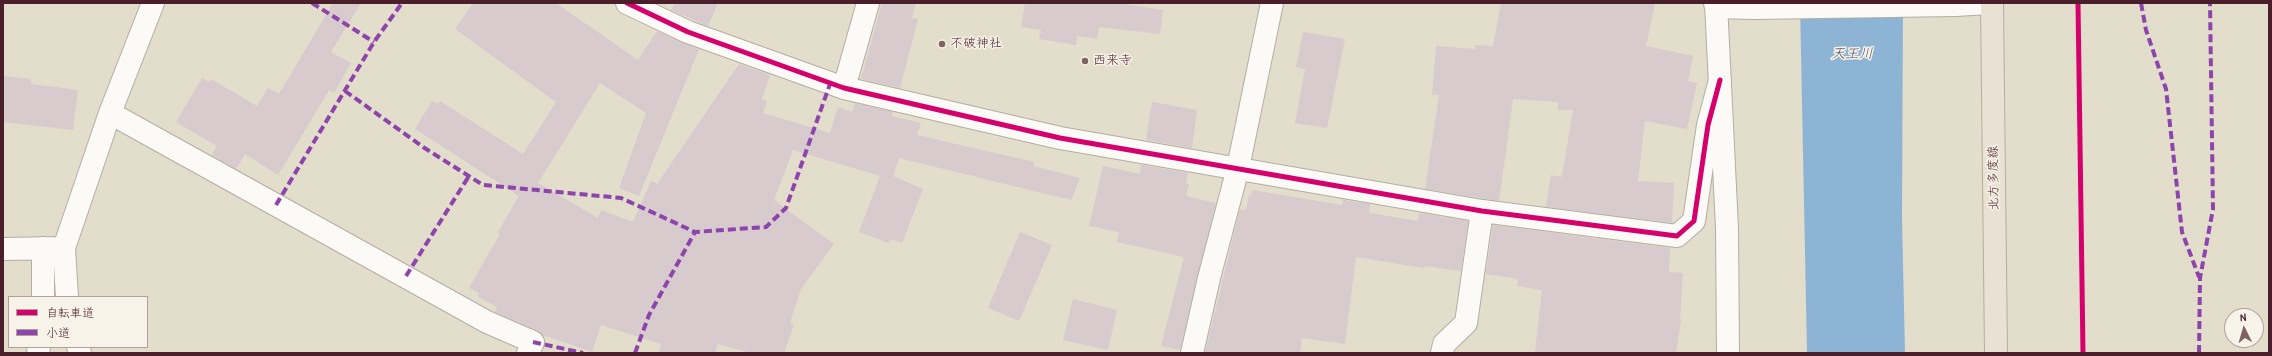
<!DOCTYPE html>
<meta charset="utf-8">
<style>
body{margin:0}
#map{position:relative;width:2272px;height:356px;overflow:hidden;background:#e3ddcc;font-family:"Patrick Hand","Klee One",sans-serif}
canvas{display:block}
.frame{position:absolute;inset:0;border:4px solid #4a1f2b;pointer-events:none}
.legend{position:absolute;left:8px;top:296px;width:140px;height:52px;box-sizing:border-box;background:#f7f3e8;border:1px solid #b29e9c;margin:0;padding:5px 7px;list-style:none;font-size:12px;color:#4a1f2b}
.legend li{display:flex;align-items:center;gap:8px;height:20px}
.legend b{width:20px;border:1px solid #b29e9c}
.north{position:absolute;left:2224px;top:308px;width:40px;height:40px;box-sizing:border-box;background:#f7f3e8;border:1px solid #b29e9c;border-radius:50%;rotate:355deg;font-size:11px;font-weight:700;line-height:16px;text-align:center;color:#4a1f2b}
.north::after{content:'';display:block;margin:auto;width:14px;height:18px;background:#806263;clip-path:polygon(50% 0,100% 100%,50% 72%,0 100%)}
</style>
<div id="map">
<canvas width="2272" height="356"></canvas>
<div class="frame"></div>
<ul class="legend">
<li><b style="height:5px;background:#d6006c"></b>自転車道</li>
<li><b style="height:5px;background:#8e44ad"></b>小道</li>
</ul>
<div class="north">N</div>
</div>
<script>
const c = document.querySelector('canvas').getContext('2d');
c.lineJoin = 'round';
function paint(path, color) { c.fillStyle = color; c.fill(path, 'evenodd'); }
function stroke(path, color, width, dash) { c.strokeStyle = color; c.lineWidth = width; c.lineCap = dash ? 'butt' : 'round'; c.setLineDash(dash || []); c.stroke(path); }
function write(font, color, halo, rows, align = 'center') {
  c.font = font + ' "Patrick Hand","Klee One",sans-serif'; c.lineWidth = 3; c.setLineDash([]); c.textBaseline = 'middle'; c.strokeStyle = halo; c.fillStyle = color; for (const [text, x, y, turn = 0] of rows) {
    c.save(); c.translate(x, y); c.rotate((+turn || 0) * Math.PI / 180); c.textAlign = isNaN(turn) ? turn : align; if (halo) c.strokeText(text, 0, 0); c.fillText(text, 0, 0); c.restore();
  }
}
paint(new Path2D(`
 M1800,3H1903L1902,218L1905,353H1807Z`), '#8eb4d5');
paint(new Path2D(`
 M333,3H361L331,52L351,63L334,93L329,90L278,175L245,154L236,169L212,155L217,146L176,122L202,78L209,82L211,79L257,106L268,88L279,94Z
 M473,3H556L638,60L657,31L699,49L639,196L619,188L646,113L600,83L538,183L598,218L601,210L633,222L651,181L657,184L739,64L770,75L762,99L767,101L763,113L830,133L838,107L852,112L855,103L893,112L892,116L921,123L917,135L1034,162L1033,166L1080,178L1071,200L899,158L893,176L923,189L902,243L890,239L889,243L859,232L880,176L793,150L774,200L834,244L801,289L790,323L794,325L784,353H751L718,344L715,353H659L661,344L601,325L592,352L543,335L538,331L495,312L497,307L477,296L479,293L469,288L500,234L498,232L519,196L415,129L432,101L438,104L440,101L523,154L556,102L455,29Z
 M675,3H718L708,26L671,10Z
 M882,3H916L912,18L918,19L900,88L861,79Z
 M1025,3H1117L1163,10L1160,34L1099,27L1097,39L1077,36L1076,45L1039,39L1041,30L1021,27Z
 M1501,3H1655L1646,46L1693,56L1688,81L1697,83L1687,129L1645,121L1638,181L1674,183L1672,223L1546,207L1551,175L1562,177L1573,110H1558V102L1513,99L1499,201L1425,189L1439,95H1432L1436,46L1475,49V45L1493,46Z
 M1303,32L1345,39L1327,128L1295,123L1305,69L1296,67Z
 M3,76L31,79V84L78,90L73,130L3,122Z
 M1152,102L1197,110L1192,148L1146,140Z
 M1141,165L1188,173L1186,184H1189L1186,196L1216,203L1180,350L1161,346L1184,257L1117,242L1119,232L1089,226L1103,166L1140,174Z
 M1252,190L1342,205L1343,200L1370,204L1369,213L1418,221L1419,213L1468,221L1461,271L1425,266L1424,268L1356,257L1345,344L1302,338L1300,353H1205L1240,209L1246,210L1249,195L1251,196Z
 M1493,225L1670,248L1669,272L1683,273L1680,319L1681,320L1676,353H1535L1542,290L1517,286L1518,279L1486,274Z
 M1020,232L1052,245L1019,321L988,308Z
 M1073,299L1117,310L1108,350L1063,340Z`), '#d7cbce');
const street = new Path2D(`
 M627,3L688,32L844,88L1060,138L1482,211L1677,236L1694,221L1708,125L1720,80
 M1715,3L1716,7L1754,8L1956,5L1989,3
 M1716,3L1727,228L1728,353
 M844,88L868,3
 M110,113L487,322L533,342L528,353
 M43,248V297
 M3,249L64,248
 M67,297L64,248L110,113L153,3
 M78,347L80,353
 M38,353L39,347
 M1192,353L1209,278L1238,168L1272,3
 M1442,353L1444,344L1466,323L1482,211`);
const primary = new Path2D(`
 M1992,3L1996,353`);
stroke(street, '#b5ada3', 24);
stroke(primary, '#b5ada3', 24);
stroke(street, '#fbfaf7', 22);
stroke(primary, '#e9e1d4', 22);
stroke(new Path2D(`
 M312,3L374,42
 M2141,3L2146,30L2166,89L2182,232L2199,277
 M345,91L423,147L483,185L621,198L695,232L766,227L786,208L830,84
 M276,205L374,42L402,3
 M406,276L469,176
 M533,342L583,353
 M635,353L649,315L695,232
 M2199,353L2200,278L2213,209L2210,3`), '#8e44ad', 4, [8, 4]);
stroke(new Path2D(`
 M627,3L688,32L844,88L1060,138L1482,211L1677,236L1694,221L1708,125L1720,80
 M2078,3L2083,353`), '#d6006c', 5);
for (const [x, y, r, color] of [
 [942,44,4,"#806263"],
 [1085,61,4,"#806263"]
]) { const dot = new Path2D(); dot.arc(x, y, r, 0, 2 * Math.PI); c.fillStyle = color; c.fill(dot); stroke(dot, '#f7f3e8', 1.5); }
write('13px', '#4a1f2b', '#f7f3e8', [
 ["不破神社",950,44],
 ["西来寺",1093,61]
], 'left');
write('13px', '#4a1f2b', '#f7f3e8', [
 ["北方多度線",1994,178,-91]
]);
write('italic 14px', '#565471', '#f7f3e8', [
 ["天王川",1852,54]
]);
</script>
